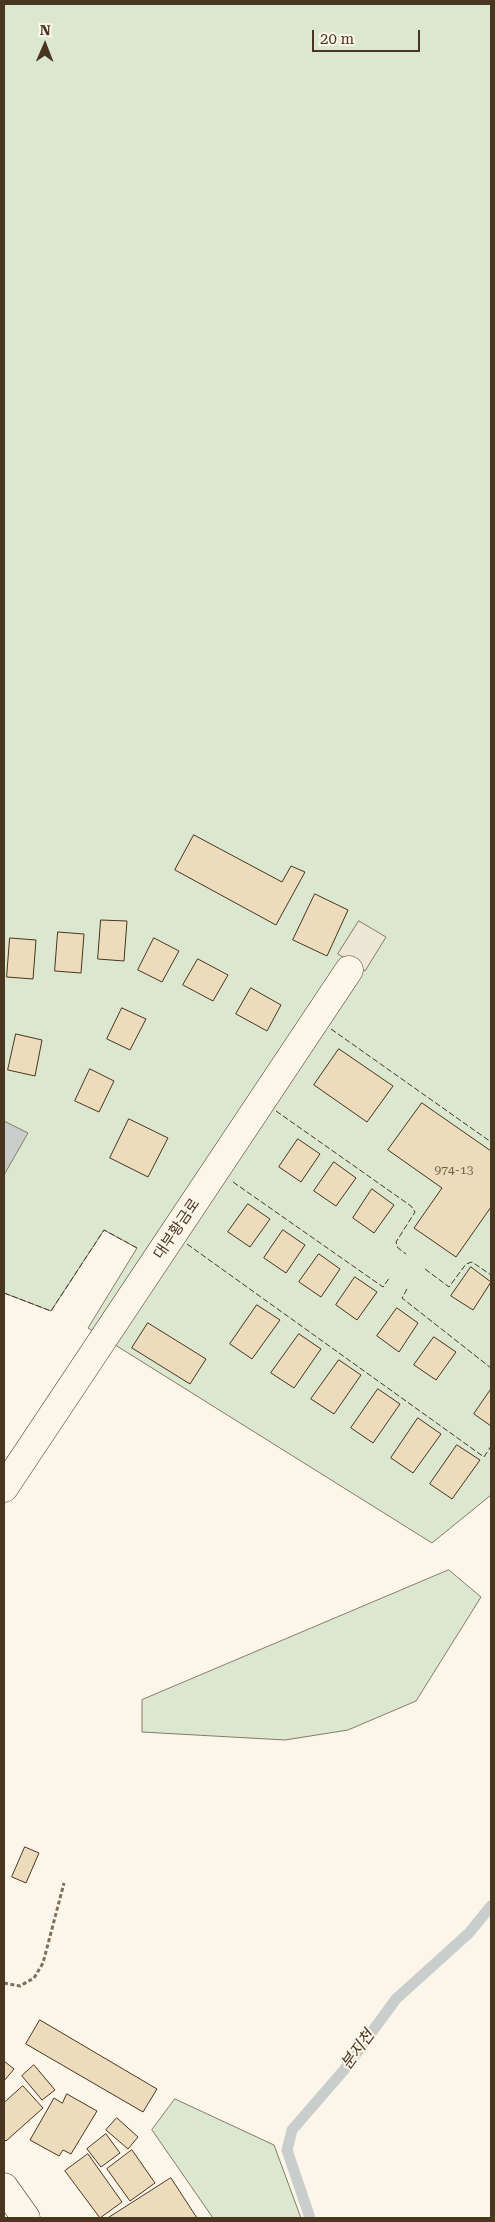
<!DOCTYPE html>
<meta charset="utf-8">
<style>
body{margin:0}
#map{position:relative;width:495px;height:2222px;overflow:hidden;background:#fbf6e9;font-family:"Roboto Serif",serif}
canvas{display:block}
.frame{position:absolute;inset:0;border:5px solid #4a3520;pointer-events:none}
.north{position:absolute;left:20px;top:20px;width:50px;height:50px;-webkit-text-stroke:4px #fbf6e9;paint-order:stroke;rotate:1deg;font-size:14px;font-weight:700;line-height:20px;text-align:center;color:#4a3520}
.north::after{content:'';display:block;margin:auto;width:18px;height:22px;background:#4a3520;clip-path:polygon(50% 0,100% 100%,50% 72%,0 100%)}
.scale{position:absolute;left:312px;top:30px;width:108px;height:22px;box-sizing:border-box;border:2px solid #4a3520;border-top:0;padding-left:6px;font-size:15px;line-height:18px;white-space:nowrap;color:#4a3520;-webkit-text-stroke:4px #fbf6e9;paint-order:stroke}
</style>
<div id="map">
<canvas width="495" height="2222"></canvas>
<div class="frame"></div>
<div class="north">N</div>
<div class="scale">20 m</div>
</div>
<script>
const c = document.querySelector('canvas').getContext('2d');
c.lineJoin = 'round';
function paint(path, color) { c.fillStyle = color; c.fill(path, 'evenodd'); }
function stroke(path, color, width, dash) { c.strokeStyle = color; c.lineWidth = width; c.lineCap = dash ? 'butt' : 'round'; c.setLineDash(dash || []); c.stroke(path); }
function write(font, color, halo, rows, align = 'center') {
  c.font = font + ' "Roboto Serif","Noto Sans KR",serif'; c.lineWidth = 4; c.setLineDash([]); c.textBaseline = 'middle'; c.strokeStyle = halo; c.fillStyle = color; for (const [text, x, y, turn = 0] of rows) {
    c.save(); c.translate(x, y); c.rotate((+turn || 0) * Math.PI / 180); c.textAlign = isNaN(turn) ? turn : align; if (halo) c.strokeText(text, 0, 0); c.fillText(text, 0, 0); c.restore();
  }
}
const green = new Path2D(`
 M4,4H491V1495L432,1543L88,1328L137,1248L104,1230L51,1311L4,1293Z
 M449,1570L481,1597L416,1701L348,1730L285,1740L142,1732V1700Z
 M175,2099L274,2145L301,2218H213L152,2130Z`);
paint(green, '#dce7d0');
stroke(green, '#887966', 1);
const parking = new Path2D(`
 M359,921L386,937L365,971L338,954Z`);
paint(parking, '#ede7d9');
stroke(parking, '#887966', 1);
const water = new Path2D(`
 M4,1121L28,1133L4,1175Z`);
paint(water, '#c9cecd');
stroke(water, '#887966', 1);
stroke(new Path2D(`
 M310,2218L287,2150L292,2130L344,2070L396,1999L469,1933L491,1906`), '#c9cecd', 11);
const building = new Path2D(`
 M194,835L282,882L291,866L305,872L276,925L175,870Z
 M315,894L348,910L327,956L293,940Z
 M101,920L127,921L124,961L98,959Z
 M58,932L84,934L81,973L55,971Z
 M10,938L36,940L33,979L7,977Z
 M154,938L179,951L162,982L138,970Z
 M198,959L228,975L213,1001L183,985Z
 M251,988L281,1005L267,1031L236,1014Z
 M122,1008L146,1019L130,1050L107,1039Z
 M16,1034L42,1040L35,1076L8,1070Z
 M339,1049L393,1086L367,1122L314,1085Z
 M90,1069L114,1081L99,1112L75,1101Z
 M422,1103L491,1151V1207L456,1257L414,1228L442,1188L388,1150Z
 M129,1119L168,1138L148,1177L110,1158Z
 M298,1139L320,1154L301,1182L279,1167Z
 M334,1162L356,1178L336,1206L314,1191Z
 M372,1189L394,1205L374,1233L353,1218Z
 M248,1204L270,1219L250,1247L228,1232Z
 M283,1230L305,1245L286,1273L264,1258Z
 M319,1254L340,1269L321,1297L299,1282Z
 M471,1267L491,1282L473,1310L451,1296Z
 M355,1277L377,1292L357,1320L336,1305Z
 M257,1305L280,1320L252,1359L230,1344Z
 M397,1308L418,1323L399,1352L377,1336Z
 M148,1323L206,1359L190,1384L132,1348Z
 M299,1334L321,1349L294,1388L271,1373Z
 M434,1337L456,1352L436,1380L414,1365Z
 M339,1360L361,1375L334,1414L311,1399Z
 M378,1389L400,1404L373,1443L351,1428Z
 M491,1389V1426L474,1414Z
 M418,1418L441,1434L413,1473L391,1458Z
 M457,1445L480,1460L452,1499L430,1484Z
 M25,1847L39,1853L26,1883L12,1877Z
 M40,2020L157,2089L143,2112L26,2044Z
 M4,2061L14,2069L4,2081Z
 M34,2065L55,2090L42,2100L22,2076Z
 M23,2086L43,2108L6,2141L4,2139V2103Z
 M67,2094L97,2111L71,2154L63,2150L59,2156L30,2140L54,2098L62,2103Z
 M117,2118L138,2137L128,2149L106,2130Z
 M106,2134L120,2153L101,2167L87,2149Z
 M132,2150L155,2183L130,2201L107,2169Z
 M88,2154L122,2202L100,2218L65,2171Z
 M171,2178L197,2218H108Z`);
paint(building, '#ecdcbc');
stroke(building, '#4a3520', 1);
const minor = new Path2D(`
 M4,1488L349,970`);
const major = new Path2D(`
 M4,2187L26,2218`);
stroke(minor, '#4a3520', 29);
stroke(major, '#4a3520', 29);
stroke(new Path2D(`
 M4,1983L20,1986L34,1978L43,1963L64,1883`), '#7f6f5c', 3, [4, 2.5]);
stroke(minor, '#fbf6e9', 28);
stroke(major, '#fbf6e9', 28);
stroke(new Path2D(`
 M331,1029L491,1142
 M276,1111L411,1206L415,1212L396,1242L398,1248L406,1254
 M233,1182L383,1287L390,1277
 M187,1244L484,1457L491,1446
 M425,1269L449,1287L466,1264L472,1262L491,1275
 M407,1289L402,1298L491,1368
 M4,1293L51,1311L104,1230L137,1248`), '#4a3520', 1, [6, 2.5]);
write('12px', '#725f47', null, [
 ["974-13",454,1170]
]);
write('15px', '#4a3520', '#fbf6e9', [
 ["대부황금로",177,1229,-56]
]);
write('italic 16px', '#4a3520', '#fbf6e9', [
 ["분지천",358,2050,-54]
]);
</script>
